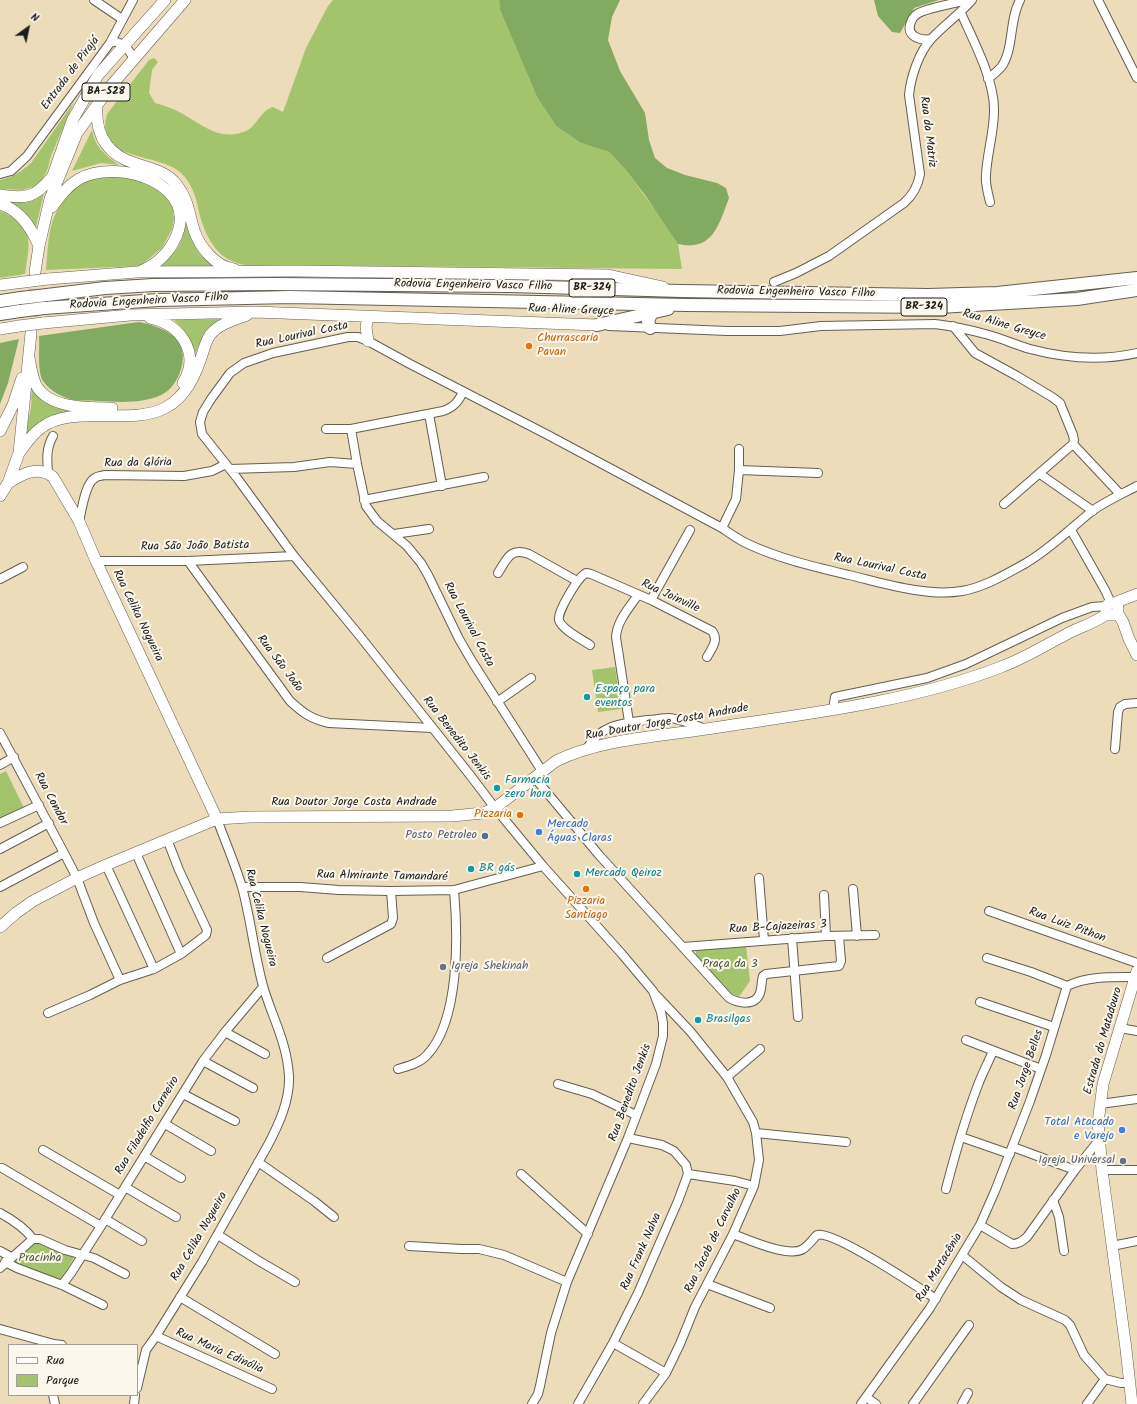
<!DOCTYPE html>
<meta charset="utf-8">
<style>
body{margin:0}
#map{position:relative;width:1137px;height:1404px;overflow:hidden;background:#eddcba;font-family:Kalam,sans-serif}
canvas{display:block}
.legend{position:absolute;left:8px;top:1344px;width:130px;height:52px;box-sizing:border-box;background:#fbf7ec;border:1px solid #a29f99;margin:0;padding:5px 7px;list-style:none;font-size:12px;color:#1c1c1c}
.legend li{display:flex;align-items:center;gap:8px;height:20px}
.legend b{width:20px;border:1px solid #a29f99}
.north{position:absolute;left:8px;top:8px;width:40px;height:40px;-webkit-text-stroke:3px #fbf7ec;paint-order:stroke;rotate:33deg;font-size:11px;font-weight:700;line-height:16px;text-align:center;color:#1c1c1c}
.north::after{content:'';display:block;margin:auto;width:14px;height:18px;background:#1c1c1c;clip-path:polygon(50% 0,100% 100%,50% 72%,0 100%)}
</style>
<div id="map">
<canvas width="1137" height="1404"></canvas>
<ul class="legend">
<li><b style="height:5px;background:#fff"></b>Rua</li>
<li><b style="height:11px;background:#a3c46c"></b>Parque</li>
</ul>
<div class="north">N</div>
</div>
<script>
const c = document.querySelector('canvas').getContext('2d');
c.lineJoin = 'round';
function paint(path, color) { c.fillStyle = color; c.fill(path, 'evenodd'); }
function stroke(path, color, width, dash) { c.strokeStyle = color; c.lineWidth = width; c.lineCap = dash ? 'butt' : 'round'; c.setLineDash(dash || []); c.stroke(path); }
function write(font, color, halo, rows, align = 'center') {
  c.font = font + ' Kalam,sans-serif'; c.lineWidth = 4; c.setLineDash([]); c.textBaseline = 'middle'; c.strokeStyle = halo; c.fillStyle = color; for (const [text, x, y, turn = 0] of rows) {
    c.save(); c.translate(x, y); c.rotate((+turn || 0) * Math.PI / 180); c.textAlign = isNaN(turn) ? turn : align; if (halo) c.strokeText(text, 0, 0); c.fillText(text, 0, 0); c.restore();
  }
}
paint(new Path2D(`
 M333,0H499L500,10L537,97L556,126L581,143L609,152L625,169L664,222L678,244L682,269L280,265C264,266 247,268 232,261C214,254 203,230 199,212C196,197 192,183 180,172C156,152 94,162 107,114L149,60L154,58L158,62L152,70L149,93L155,103C162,105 169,107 175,110C199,121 217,143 246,131C258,125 260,111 273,107L283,112L306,48L328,6Z
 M74,102L51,156L47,171L41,181L33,187L23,190L0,189V180C13,177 21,172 31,163Z
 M92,130C95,147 105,155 119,165L101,163L72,171Z
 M112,176L140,179L161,192L168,199L173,209L174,219L172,229L162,248L140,266L46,270C49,240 47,219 68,195C73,189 80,183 88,180C95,177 104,177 112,176Z
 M45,189L35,231L5,200Z
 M0,211C35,225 30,242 25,274L0,278Z
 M184,211C190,237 193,255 219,269L159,267C182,247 185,241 184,211Z
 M222,319C202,336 200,340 192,364C191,342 191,336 174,320Z
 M32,380L37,390L86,410C58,413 46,414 25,435L31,408Z
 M615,667L621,709L598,712L592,670Z
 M6,771L24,808L0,819V774Z
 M746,946L750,981L739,997L731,993L696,955V949Z
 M37,1243H41L70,1254L74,1257L63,1277L60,1279L47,1275L37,1276L12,1261L21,1253Z`), '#a3c46c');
paint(new Path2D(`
 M499,0H620L612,17L608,40L620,71L645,113L649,140L655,158L667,168L685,175L717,183L726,188L729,198C719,224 713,252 678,244L645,195L625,169L609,152L581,143L556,126L537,97L500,10Z
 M874,0H939L914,8L900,33L892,32L878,16Z
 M139,322C168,328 193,341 179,375C175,383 170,391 161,395C141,404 120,402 98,401C90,400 82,401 74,400C63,398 49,390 43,381C37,371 40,348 39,336Z
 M19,339L8,383L0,404V343Z`), '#82aa60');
stroke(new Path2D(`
 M31,333L35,272`), '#c3b69a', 11, [11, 5.5]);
const minor = new Path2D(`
 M94,0L122,19
 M1098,0L1137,78
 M961,13C973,40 995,81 994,111C994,133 987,153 986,175C985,184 988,193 990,202
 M931,39C920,41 905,36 911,22C912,19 914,16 917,14C926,8 956,3 968,0
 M110,43L133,0
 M988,79C993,75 998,71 1002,66C1014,48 1009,20 1020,0
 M0,174L11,171L27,156L110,43C118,38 131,50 133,59
 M774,282L796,273L829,256L904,203C913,195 918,186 920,174L909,95C911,76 919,52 932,38C944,25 960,14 972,0
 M609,326L727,331H780L821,326L935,324C953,326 971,330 989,335C1003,339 1016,345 1030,349C1064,358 1102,361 1137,353
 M953,326L975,353L1017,376L1052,397L1060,403L1073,435L1074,440L1073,444
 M429,414L442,486
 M326,429H351L443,411C454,407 458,402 463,392
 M351,429L357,464L366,506L377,521L407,546L421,563L428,575L459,639L473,663L542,771
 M1073,444L1120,494
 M230,469L294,467L330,462L357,464
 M739,470L818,473
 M48,473C47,459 46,448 53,436
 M1040,474L1093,511
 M364,500L484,477
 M1004,504L1073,444
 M79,521C82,510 85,483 95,478C97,476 102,476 104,475L184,476L212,471L226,464
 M722,528L736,499L739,470V449
 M1071,530L1105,590L1111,603
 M394,534L429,529
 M96,561H188L294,556
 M188,561L290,701C303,713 311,719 329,723L432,728
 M498,573C507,559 510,547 529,554L577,581
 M0,579L23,567
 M651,600L690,530
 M590,645C583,640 561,629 559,620C557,612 578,577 586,573L591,574L651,600L712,631C719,640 712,648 707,657
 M497,702L531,678
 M833,709L835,697L927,678L966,664L1062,618L1092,607L1107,606
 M629,722L616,637C617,621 629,608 638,595
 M0,733L64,853L77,878L94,923L120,980
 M1115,749L1118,712L1120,707L1125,704L1137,703
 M586,750C600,725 621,723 647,720C654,720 662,718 669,718C681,719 693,724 705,729
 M0,765L14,757
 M534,777L599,855L729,998C738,1003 755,1007 760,993C762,988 761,982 763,976L766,974L839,966L841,961L839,936
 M0,823L39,805
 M0,849L49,823
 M136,853L181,954
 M106,865L154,969
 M759,878L764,940
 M0,887L64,853
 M242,887H300L339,890L391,891L454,890L543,866
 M853,889L857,936
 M824,895L826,936
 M989,911L1137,963
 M792,938L798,1017
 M683,947L826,936L875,935
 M327,958L391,924L393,918L391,891
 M987,958L1031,972L1067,986
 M980,1002L1054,1027
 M48,1013L90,995L120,980L154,969L181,954L206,935L207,930L179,870L167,839
 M1120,1028L1137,1031
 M225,1032L265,1054
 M966,1040L1041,1069
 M203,1061L253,1088
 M398,1069C408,1066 420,1063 427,1055C460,1020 458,935 454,890
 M727,1077L760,1049
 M558,1084L592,1094L636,1115
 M183,1094L235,1121
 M1100,1104L1137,1099
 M165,1124L211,1151
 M756,1133L846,1142
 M961,1137L1010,1154
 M1013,1147L1075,1170
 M43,1150L120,1195
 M144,1156L181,1178
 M258,1162L314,1201L334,1217
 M2,1168L101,1226
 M1102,1170H1137
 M521,1174L588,1234
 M688,1174L735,1181L754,1186
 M125,1187L176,1217
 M946,1189C955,1154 965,1119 978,1085C982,1074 988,1063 993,1051
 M1053,1200L1059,1217L1064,1251
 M0,1213C13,1220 24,1227 33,1239H40L65,1250L94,1258L125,1274
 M105,1219L142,1241
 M980,1225L1012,1244C1019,1244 1022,1241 1027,1237L1075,1170L1099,1140
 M733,1234C749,1240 789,1258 803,1249C808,1246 812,1240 817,1235C833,1230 918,1287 936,1299
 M218,1235L259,1261L295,1282
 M409,1246L461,1249H479L504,1255L567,1282
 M1112,1246L1137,1241
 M0,1251L11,1257
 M962,1255L1001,1287L1021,1300L1065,1320L1070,1325L1084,1355L1105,1379L1121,1383H1130
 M5,1262L17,1268L62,1285L103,1305
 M0,1268L33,1239
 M707,1284L770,1308
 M62,1285L71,1273L101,1226L203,1061L225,1032L263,987
 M180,1297L275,1354
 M0,1329L54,1344L62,1345
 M156,1336L272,1389
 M613,1343L666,1373
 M137,1388L146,1350L156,1336L202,1262L268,1145C279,1124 290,1100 289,1076C287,1042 272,1017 263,986C254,953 251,920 242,887C235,864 225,841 217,819
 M53,1395L55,1404
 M866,1397L876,1404
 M134,1404L135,1395
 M532,1404L538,1394L540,1386L551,1333L567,1282L628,1138L656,1064L663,1036V1023L661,1012L653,991L621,953L543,866L495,808L470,775L359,635L294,556L237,478L202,434L200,422L203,412L211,399L230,373L244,363L273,353L348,337H358L368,341L410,364L546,434L722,528C731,534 739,540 748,544C780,559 815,567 849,575C883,583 927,597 962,591C985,587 1006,574 1026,563C1050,549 1070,529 1092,511C1106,501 1122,494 1137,486
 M578,1404L613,1343L638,1293L678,1201L688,1174L686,1165L674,1151L662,1145L628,1138
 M643,1404L666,1373L680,1344L695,1307L733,1234L754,1186L759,1160L756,1133L753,1122L727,1077L690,1031L656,995
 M861,1404L930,1308L980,1225L995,1191L1030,1101L1046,1055L1067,986C1088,976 1112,977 1135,977
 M913,1404L969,1325
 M962,1404L968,1393
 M1087,1404L1105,1379`);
const major = new Path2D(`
 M97,105C95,134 106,154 134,163C151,169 166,171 177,185C188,199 189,214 194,230C200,248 216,267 234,269
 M52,178L72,121L98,75L165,0
 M0,195C26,199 35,198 52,177
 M0,204C20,210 31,227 39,246
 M52,207C60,196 67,186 79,179C119,157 204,185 174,241C167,255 155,265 141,271
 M35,272L39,246L50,199L77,133L110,87L185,0
 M48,279L137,272L295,271L608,275L663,287
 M0,285L24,282
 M150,318C181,324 201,354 183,383
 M43,323L130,315L255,312L597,325
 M0,329L19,326
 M368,341L366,327L368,317
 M29,358C31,367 32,377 36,385C49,409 89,408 112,408
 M0,431L13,405L22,378
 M19,453C26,444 32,434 41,428C70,404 130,426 165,408C186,397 195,376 202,355C204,348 206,341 210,335C219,324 233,320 247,315
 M8,483C22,474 38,465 53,477L79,521L96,561L217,819
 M0,496L8,483L19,453L31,333
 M1114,603L1137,594
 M1106 609a6 6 0 1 1 12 0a6 6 0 1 1-12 0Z
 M1117,612L1123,622L1129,639L1137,655
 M0,927L16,913L33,901L77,878L106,865L217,819L250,817L452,816L483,813L495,808L556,761C601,739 656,737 706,729C804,714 908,703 1001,667C1023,659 1044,646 1065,635C1079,627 1096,623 1108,613
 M1132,1404L1126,1349L1102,1170L1098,1123L1103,1084L1137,971`);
const highway = new Path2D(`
 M47,295L105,288L153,285L272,284L511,286L681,291L928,295L997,293L1137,278
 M0,301L21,298
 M44,308L158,300L290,297L687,305L939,307L1077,299L1137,290
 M0,314L20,311
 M597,325L668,309
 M650,328L648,321L652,312`);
stroke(minor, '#655f53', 10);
stroke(major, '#655f53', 12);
stroke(highway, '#655f53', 14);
stroke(minor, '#fff', 8);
stroke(major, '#fff', 11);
stroke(highway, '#fff', 12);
const majorBridge = new Path2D(`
 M24,282L48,279
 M19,326L43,323`);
const highwayBridge = new Path2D(`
 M21,298L47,295
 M20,311L44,308`);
stroke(majorBridge, '#655f53', 12, []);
stroke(highwayBridge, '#655f53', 14, []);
stroke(majorBridge, '#fff', 11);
stroke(highwayBridge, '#fff', 12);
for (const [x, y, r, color] of [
 [529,346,4,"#e8710a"],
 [587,697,4,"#0f9aa8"],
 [497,788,4,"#0f9aa8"],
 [520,815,4,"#e8710a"],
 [539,832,4,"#3f7fe0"],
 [485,836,4,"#5c6f8a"],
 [471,869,4,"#0f9aa8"],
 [577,874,4,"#0f9aa8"],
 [586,889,4,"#e8710a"],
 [443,967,4,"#6b7280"],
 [698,1020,4,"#0f9aa8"],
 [1122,1130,4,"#3f7fe0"],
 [1123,1161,4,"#6b7280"]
]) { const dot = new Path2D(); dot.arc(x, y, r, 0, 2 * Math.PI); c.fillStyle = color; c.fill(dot); stroke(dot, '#fbf7ec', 1.5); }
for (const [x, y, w] of [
 [106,92,48],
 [592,288,46],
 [924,307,46]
]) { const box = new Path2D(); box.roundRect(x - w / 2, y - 9, w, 18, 3); c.fillStyle = '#fbf7ec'; c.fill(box); stroke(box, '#1c1c1c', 1); }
write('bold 11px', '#1c1c1c', null, [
 ["BA-528",106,92],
 ["BR-324",592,288],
 ["BR-324",924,307]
]);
write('12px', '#1c1c1c', '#fbf7ec', [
 ["Entrada de Pirajá",71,74,-53],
 ["Rua da Matriz",927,132,83],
 ["Rodovia Engenheiro Vasco Filho",473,286,1],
 ["Rodovia Engenheiro Vasco Filho",796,293,1],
 ["Rodovia Engenheiro Vasco Filho",149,302,-3],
 ["Rua Aline Greyce",571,311,2],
 ["Rua Aline Greyce",1004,326,16],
 ["Rua Lourival Costa",302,336,-12],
 ["Rua da Glória",138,464,-1],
 ["Rua São João Batista",195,547,-1],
 ["Rua Lourival Costa",880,568,12],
 ["Rua Joinville",670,597,25],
 ["Rua Celika Nogueira",137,616,64],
 ["Rua Lourival Costa",468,625,62],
 ["Rua São João",279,664,53],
 ["Rua Doutor Jorge Costa Andrade",667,723,-10],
 ["Rua Benedito Jenkis",456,739,52],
 ["Rua Condor",50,799,62],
 ["Rua Doutor Jorge Costa Andrade",354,803],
 ["Rua Almirante Tamandaré",382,877,1],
 ["Rua Celika Nogueira",260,918,76],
 ["Rua Luiz Pithon",1067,926,20],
 ["Rua B-Cajazeiras 3",778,928,-3],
 ["Estrada do Matadouro",1104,1041,-74],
 ["Rua Jorge Belles",1027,1070,-71],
 ["Rua Benedito Jenkis",631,1093,-70],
 ["Rua Filadelfio Carneiro",148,1126,-59],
 ["Rua Celika Nogueira",200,1237,-60],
 ["Rua Jacob de Carvalho",714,1241,-64],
 ["Rua Frank Nalva",642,1252,-66],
 ["Rua Martacênia",940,1268,-59],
 ["Rua Maria Edinólia",219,1352,24]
]);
write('12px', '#c56008', '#fbf7ec', [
 ["Churrascaria",537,339],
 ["Pavan",537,353],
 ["Pizzaria",512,815,"right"],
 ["Pizzaria",586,902,"center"],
 ["Santiago",586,916,"center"]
], 'left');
write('12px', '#0d838f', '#fbf7ec', [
 ["Espaço para",595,690],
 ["eventos",595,704],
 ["Farmacia",505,781],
 ["zero hora",505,795],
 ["BR gás",479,869],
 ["Mercado Qeiroz",585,874],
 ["Brasilgas",706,1020]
], 'left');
write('12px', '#366cbe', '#fbf7ec', [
 ["Mercado",547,825],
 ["Águas Claras",547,839],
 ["Total Atacado",1114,1123,"right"],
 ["e Varejo",1114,1137,"right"]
], 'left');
write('12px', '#4e5e75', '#fbf7ec', [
 ["Posto Petroleo",477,836]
], 'right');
write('12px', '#4b5738', '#fbf7ec', [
 ["Praça da 3",730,965],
 ["Pracinha",40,1259]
]);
write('12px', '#5b616d', '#fbf7ec', [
 ["Igreja Shekinah",451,967],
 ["Igreja Universal",1115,1161,"right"]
], 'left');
</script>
